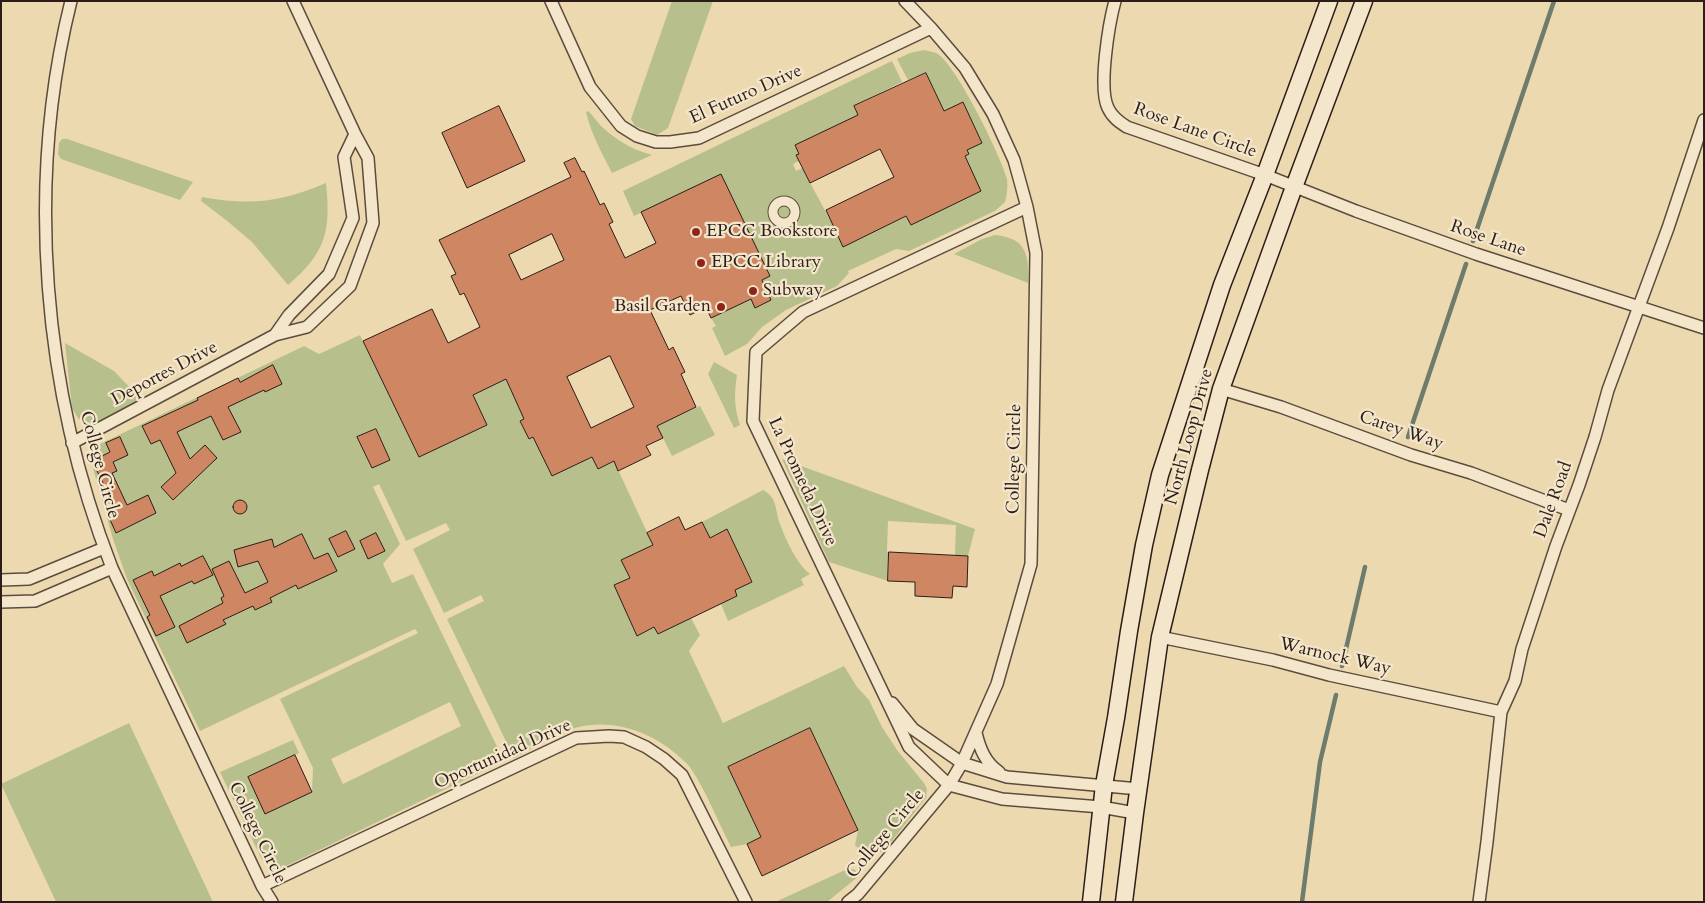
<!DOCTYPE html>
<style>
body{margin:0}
#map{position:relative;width:1705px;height:903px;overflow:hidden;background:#edd9af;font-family:Cardo,serif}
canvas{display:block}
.frame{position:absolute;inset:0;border:2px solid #2c1d18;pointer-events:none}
</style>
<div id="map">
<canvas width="1705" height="903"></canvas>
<div class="frame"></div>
</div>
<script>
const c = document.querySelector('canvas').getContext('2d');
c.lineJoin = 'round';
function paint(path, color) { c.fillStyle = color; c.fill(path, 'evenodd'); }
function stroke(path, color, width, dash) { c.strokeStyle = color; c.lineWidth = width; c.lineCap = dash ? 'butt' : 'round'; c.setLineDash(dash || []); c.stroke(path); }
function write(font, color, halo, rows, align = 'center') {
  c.font = font + ' Cardo,serif'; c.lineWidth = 4.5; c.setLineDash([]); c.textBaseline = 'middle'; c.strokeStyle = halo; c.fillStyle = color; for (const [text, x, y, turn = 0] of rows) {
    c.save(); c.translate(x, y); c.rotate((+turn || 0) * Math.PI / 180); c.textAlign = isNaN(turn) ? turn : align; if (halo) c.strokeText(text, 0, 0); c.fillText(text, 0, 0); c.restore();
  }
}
paint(new Path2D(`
 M672,1H713L668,128L657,135L635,126L631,119Z
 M924,50C928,51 935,52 938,54C957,67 1001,156 1007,179C1008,186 1007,195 1005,202L995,211L909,251L896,249L848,271L849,273L837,286L786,310L762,327L747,344L725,356L712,328L716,326L711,318L751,299L762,280L770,276L721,175L634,216L623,191L892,61L902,82L854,106L858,115L795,145L799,154L796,155L799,161L793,164L796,171L802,168L833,225L824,229L827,235L836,231L843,246L906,216L911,225L969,165L965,156L969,154L967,150L982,143L963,102L944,111L926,73L908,80L897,59L910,53Z
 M588,111C593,115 596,121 601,126C616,140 631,149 652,155L612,173C602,153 591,134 586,112Z
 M62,139H67L193,182L180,200L61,159L58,154L59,143Z
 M326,183C331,231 326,253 288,285L252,242L226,220L201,201L202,197C251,206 281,202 326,183Z
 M995,235C1027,238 1029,255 1028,283L954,254L982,239Z
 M360,335L419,457L487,425L473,395L506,379L522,413L526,418L520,421L529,439L535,436L536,442L552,476L603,452L595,462L598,469L614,461L653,545L621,560L630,578L614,585L637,635L654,627L658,634L691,618L700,635L689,651L723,723L844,666L857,687L869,700L882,727L897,750L924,783L927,789L926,798L884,851L872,854L863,853L855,845L858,830L810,728L728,767L761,837L747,844L731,847C718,822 705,788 689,766C685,761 679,757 675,753C650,732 616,720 583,726C559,731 535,747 514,758L447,619L484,601L481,595L444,613L413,549L450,530L446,523L406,541L379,484L373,487L400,544L383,564L392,583L413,574L504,761L284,867L272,869L261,858L220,772L293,740L299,753L249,777L265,813L312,792L313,768L280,699L418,633L415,629L200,731L127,579L113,539L91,461V453L98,445L304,346L319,354ZM376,429L390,460L372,468L358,438ZM450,702L461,726L343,784L331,759Z
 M65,343L114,371L139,397V402L94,424L85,423L78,418L72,408Z
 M714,362L737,375C734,395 734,406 740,425L734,428L708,374Z
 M700,406L715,435L672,456L663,438L646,431Z
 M782,459L975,529L968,556L955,555L956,525L888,521L887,552H889L888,581L829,562Z
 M763,490C778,498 775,511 780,524C786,540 797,564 810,574L801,579L804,585L728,621L721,604L737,596L735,590L752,582L727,529L710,538L702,522Z
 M129,723L213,902H56L1,784Z
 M854,869L860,875L827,902H775L843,871Z`), '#b7c08c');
stroke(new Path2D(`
 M1473,241L1554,1
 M1408,437L1466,264
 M1342,666L1365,567
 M1302,902L1320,762L1336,695`), '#6e7c6d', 4.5);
const building = new Path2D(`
 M926,73L944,111L963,102L982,143L967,150L969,154L965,156L981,191L911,225L906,216L843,247L826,210L894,177L880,149L810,183L796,155L799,154L795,145L858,115L854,106Z
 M499,106L525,161L467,188L442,133Z
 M575,158L582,172L584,171L600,205L604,203L613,222L609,224L625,258L656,243L641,212L721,174L770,276L762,280L771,300L755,308L751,299L711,318L706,307L690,315L681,296L650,310L669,350L673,347L685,372L681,374L696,407L657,426L663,438L646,446L651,455L618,471L614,461L598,469L592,457L552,476L533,437L529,439L520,421L524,419L506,379L473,395L487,425L419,457L363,341L432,309L448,343L480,327L464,293L460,295L451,276L456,274L439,240L571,177L564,163ZM552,234L564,260L521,280L509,255ZM610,356L634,407L591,428L567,377Z
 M273,365L282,384L265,392L264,390L228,407L241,432L223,440L211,416L177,432L190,459L205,445L217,458L173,500L161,487L176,473L160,440L151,444L142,426L198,400L197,398L238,378L240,382Z
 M376,429L390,460L372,468L357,437Z
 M120,437L128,455L113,462L117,471L112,473L127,505L148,495L156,513L116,533L108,515L111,513L100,489L105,487L92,461L110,452L106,443Z
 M233 507a7 7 0 1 1 14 0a7 7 0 1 1-14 0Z
 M679,517L685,530L702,522L710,538L727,529L752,582L735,590L737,596L658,634L654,627L637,636L614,585L630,578L621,560L653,545L647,533Z
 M346,531L355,549L338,557L329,539Z
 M376,533L385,551L368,559L360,541Z
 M302,534L314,559L328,553L337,571L298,589L296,585L270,598L272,602L255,610L253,606L223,620L226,624L187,643L179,626L223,603L221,598L224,596L212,569L229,561L245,593L268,582L258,561L238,567L234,550L272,539L274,547Z
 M889,552L968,556L967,587L953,586L952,598L915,596V582L888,581Z
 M203,556L213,575L194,584L192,581L160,596L175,627L156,636L147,617L150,615L133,580L152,571L154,576L180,563L181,566Z
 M810,728L858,830L762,876L747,844L761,837L728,767Z
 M295,755L312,792L265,814L248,777Z`);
paint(building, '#ce8663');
stroke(building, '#2c1d18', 1);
const pedestrian = new Path2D(`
 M773 212a11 11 0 1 1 22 0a11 11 0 1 1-22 0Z`);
const minor = new Path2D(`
 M71,1C25,185 43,392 112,568L262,886L272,902
 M551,1L590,87L621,126L637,136L656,142H670L699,138L931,28
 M1115,1C1109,23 1098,88 1108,108C1112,117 1119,122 1127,127L1265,175L1356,211L1476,254L1704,328
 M1027,207L803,312L756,352L753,421L909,747L949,785L1002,799L1101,807L1135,813
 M275,335L289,315L329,274L353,218L344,157L355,134
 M1221,389L1281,407L1411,455L1471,473L1569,510
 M72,443L275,335L307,327L350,286L373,223L368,158L355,134L293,1
 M1,580L29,579L104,548
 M1,602L35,601L112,568
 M1160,637L1273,660L1329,675L1501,712
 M892,703L913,729L962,763L1007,777L1139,789
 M976,733C980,749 985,762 999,772
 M262,886L576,738L609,736L624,737L646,747L664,759L682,775L746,902
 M848,902L858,894L949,785L962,763L997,684L1031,564L1036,253L1027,207L1014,160L993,114L965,68L931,28L905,1
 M1479,902L1487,842L1501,712L1515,681L1522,649L1556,546L1579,485L1595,437L1608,390L1668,228L1704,120`);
const secondary = new Path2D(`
 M1091,902L1104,785L1116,718L1129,631L1144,545L1160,475L1222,285L1265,175L1329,1
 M1124,902L1135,813L1160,637L1200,470L1221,389L1294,187L1364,1`);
stroke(pedestrian, '#5c4c3e', 11);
stroke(minor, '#5c4c3e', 14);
stroke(secondary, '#2c1d18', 19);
stroke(pedestrian, '#f3e6cb', 9);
stroke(minor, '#f3e6cb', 11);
stroke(secondary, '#f3e6cb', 16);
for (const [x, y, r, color] of [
 [696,232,5,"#8f2418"],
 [701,263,5,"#8f2418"],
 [753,291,5,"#8f2418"],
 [721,307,5,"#8f2418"]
]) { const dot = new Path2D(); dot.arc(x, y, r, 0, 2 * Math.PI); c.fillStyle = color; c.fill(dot); stroke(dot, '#f3e6cb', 2); }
write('18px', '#2c1d18', '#f3e6cb', [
 ["El Futuro Drive",746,95,-24],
 ["Rose Lane Circle",1195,131,20],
 ["Rose Lane",1488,239,19],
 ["Deportes Drive",165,374,-28],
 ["Carey Way",1401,431,19],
 ["North Loop Drive",1190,437,-75],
 ["College Circle",1015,459,-89],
 ["College Circle",99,465,75],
 ["La Promeda Drive",802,482,65],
 ["Dale Road",1554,500,-70],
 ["Warnock Way",1335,657,13],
 ["Oportunidad Drive",503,755,-24],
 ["College Circle",257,833,64],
 ["College Circle",886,834,-50]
]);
write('18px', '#2c1d18', '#f3e6cb', [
 ["EPCC Bookstore",706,232],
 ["EPCC Library",711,263],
 ["Subway",763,291],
 ["Basil Garden",711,307,"right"]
], 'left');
</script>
